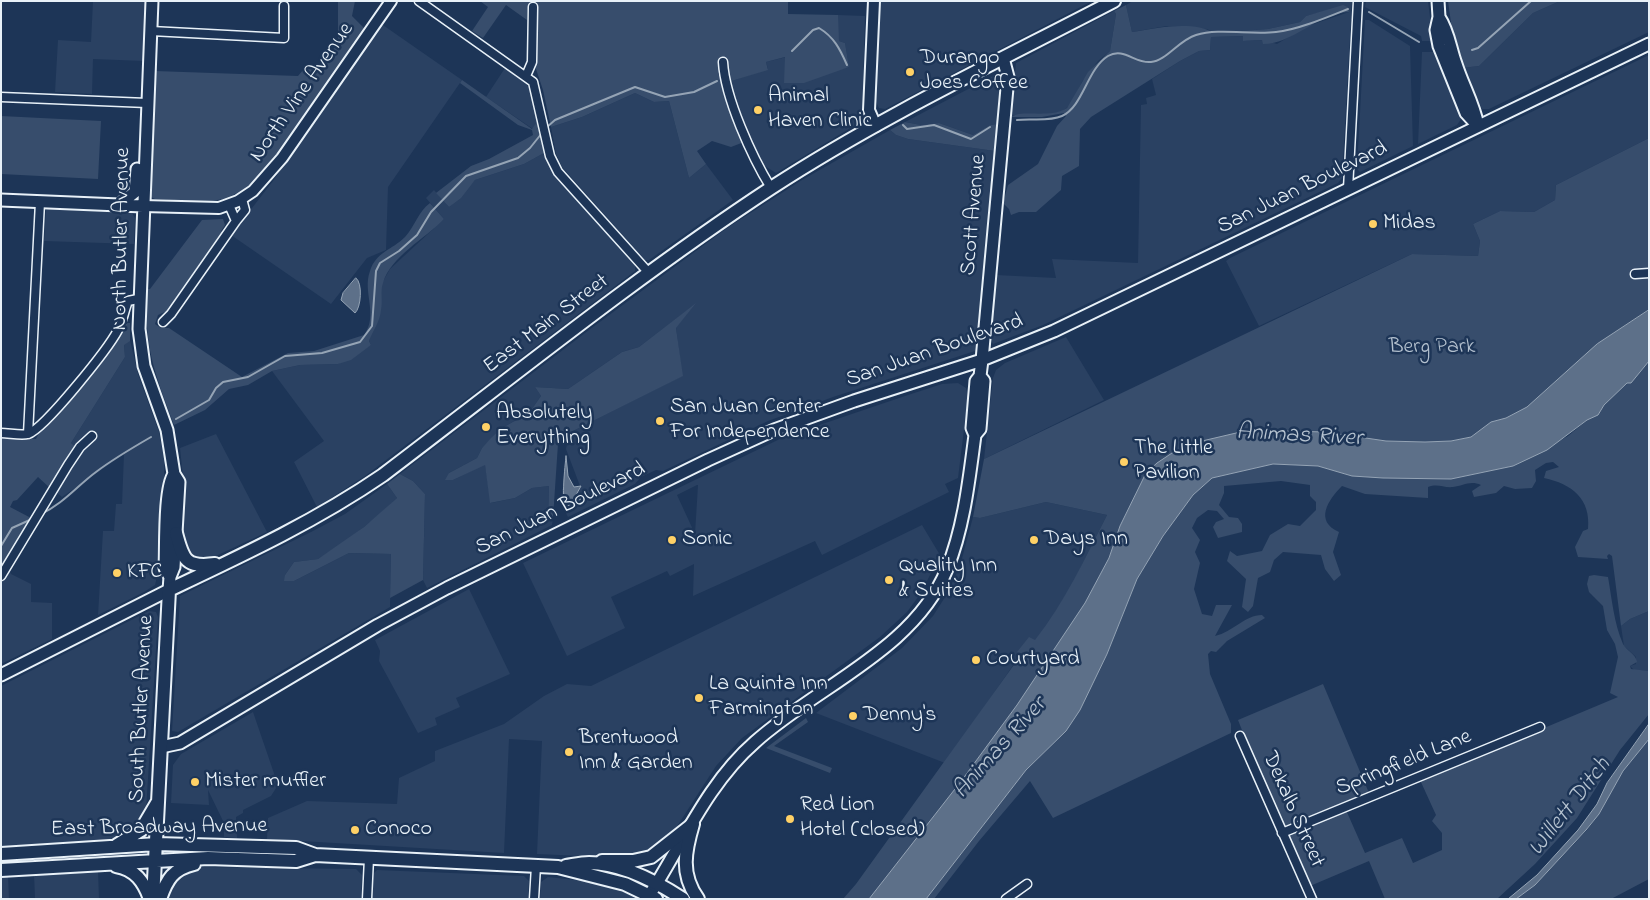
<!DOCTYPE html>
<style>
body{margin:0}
#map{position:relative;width:1650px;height:900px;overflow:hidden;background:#1d3557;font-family:"Indie Flower",sans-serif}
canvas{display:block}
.frame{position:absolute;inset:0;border:2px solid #e8f1f8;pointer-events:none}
</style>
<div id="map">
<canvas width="1650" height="900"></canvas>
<div class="frame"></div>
</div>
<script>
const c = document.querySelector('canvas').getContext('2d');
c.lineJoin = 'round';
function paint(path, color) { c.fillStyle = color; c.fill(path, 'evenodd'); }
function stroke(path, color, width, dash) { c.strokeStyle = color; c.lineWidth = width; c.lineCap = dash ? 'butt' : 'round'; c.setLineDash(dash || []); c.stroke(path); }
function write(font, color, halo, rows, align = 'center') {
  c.font = font + ' "Indie Flower",sans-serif'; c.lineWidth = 5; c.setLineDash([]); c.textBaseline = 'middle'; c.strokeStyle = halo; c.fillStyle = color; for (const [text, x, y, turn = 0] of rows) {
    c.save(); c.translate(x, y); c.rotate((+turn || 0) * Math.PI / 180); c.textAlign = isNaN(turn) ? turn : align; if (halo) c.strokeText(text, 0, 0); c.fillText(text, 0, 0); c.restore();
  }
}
paint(new Path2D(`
 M93,1H147L144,61L93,59L92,94L55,92L58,40L91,42Z
 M879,1H1092L885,109L879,108L875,100Z
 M1133,1H1352L1342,178L1338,183L1043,325L993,344L991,340L996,275L1056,278L1052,259L1138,263L1141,105L1147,104L1146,98L1156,95L1152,79L1180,61L1199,51L1210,50L1211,37L1243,36L1244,41L1263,40L1277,44L1305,27L1349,12L1346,6L1306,16L1300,22L1268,29L1214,33L1207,29L1167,26L1132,32L1126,5Z
 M1366,1H1428L1433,41H1422L1421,36L1365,7Z
 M1560,1H1649V32L1489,109H1482L1462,68L1479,66L1533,13Z
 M1114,11L1116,14L1110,51L1098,61L1082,82L1071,104L1063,111L1046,115H1014L1011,117L1016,63Z
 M838,15L865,16L862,121L776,173L760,163L728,82L768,69L766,62L786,57L785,83L849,67L845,43L839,41L837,35Z
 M1365,20H1369L1410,46L1413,146L1360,172L1357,169Z
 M380,23L462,80L388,187L386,250L367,258L331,304L231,235L273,181Z
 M1422,52H1436L1461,119L1457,125L1418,144Z
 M1649,55V138L1556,185L1555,200L1534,212L1500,211L1473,224L1480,241L1478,256L1412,254L1259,326L1226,261L1230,258Z
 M505,68L529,86L537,122L533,129L486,97Z
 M997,74L1000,79L997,124L990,125L973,135L939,123L921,125L905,122Z
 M635,93L654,102L669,101L689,178L706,164L733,200L649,260H645L562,167L556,154L551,127L582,117Z
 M890,130L896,135L908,139L995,151L975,351L833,397L768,421L663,471L656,470L641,477L635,484L568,517L562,506V489L565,488L564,503L566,506L578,502L576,495L580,486L566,449L569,433L682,376L676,327L694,305L639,347L622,352L568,389L535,387L541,396L529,413L502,428L482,448L477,458L449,473L453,480L485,464L491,503L515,498L532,488L549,486L548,520L553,518L552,525L427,588L423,580L425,494L413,481L400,474L593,327L727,228L802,180Z
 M544,153L554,175L635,266V271L365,476L317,507L294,462L324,441L272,371L300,365L338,364L371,345L369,341L382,283L390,269L444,219L426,198L434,190L449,207L475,180L524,164Z
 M48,209L132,213L135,218L134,244L44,241L46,210Z
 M1066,337L1104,400L984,459L993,378L996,370L1005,363Z
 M130,340L138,374L159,432L164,459V503L159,520L156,581L155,585L144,592L98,615L103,531H114L116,504H122L124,454L62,497L55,491L80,450L71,443L125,357L124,344Z
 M958,383L966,388L968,397L958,478L945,484L949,492L822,555L815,541L693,596L694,564L670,576L667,571L611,597L625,628L567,656L523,563L784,437L902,397L942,384ZM697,485H698L695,534L677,495Z
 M216,434L267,532L203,562L193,561L182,539L184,487L180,448Z
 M387,484L397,498L380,514L343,544L318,559L294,562L285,575L294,581L349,553L391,554L390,607L178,732L172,731L180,596L311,532L345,514Z
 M1046,502L1107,515L1073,583L1049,623L1035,641L1018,652L1021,654L945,763L816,713L902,648L933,616L947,594L960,566L973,517L980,518Z
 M922,525L940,555L921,593L907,612L880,637L742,738L716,766L674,831L656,850L626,858L537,854L542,741L509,739L504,853L267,839L268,818L307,801L397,804L399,778L435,761V751L504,724L544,696L567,684L591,686Z
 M9,570L11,574L31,584V602L52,603V639L1,664V583Z
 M469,589L510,674L456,698L460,707L435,718L437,725L418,733L379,661L380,651L375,640Z
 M149,611L156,612L158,617L146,811L142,823L116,839L1,847V686Z
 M1649,611V671L1634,670L1630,666L1636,664V657L1624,646L1621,626L1630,619Z
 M253,712L278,785L271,796L243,810V813L236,817L237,838L224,837V823L208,790L209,805L171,803L173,765L181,754Z
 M195,867L356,869L362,875L361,899H163L167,885Z
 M98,870L99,899H35L34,873Z
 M377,870L524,876L529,881L528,899H372L373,874Z
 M1,875H8L9,899H1Z
 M548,877L594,882L642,899H540L541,882Z`), '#2a4162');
paint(new Path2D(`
 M338,1H355L352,16L366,30L267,168C227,211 208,201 155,199L151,197L149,189L155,71L298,76L303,70L319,68L338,43Z
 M480,1H788V14L838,15L839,41L845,43L849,67L804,83H784L785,57L766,62L768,70L728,82L726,69L718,73L744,142L731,147L712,141L697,151L706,164L689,178L669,101L654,102L635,93L582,117L551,127L543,90L536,69L537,6H528L527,20L506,5L483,38L472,31L488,7Z
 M1448,1H1560L1533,13L1479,66L1462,68L1452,30Z
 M1126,5L1132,32C1155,28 1194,20 1214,33L1268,29L1300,22L1306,16L1343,5L1348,7L1349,12C1318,13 1293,44 1263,44L1262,40L1243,41V36L1211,37L1210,50L1199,51L1180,61L1091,117L1080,129L1079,166L1062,176L1061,190L1036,212H1019L1011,215L1009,209L1003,203L1008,185L1038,164L1057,126L1066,116L1064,113L1042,117H1011C1023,109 1049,119 1067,108L1088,72L1110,51L1116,14L1114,11Z
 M462,80L532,129L537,122L544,153L524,164L475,180L461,198L449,207L436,193L471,166L489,159L533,135L532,130L518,125L460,83Z
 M1,116L101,121L98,179L1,174Z
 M905,122L921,125L939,123L973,135L990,125L997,124L995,151L908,139L896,135L890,130Z
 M1649,138V611L1630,619L1621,626L1612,556L1609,554L1607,556L1608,559L1578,557L1575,547L1583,531L1588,529C1591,499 1572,484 1544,478L1546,471L1559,467L1553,462L1546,463L1535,470L1536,481L1532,488L1515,489L1504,486L1496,493L1474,497L1472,491L1481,485C1470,480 1463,486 1453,487C1443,488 1438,483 1428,487V498L1365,494L1342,486C1328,500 1314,521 1339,532L1333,552L1341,575L1334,581L1325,569L1321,555L1283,552L1274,560L1270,572L1258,578L1253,606L1248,612L1242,607L1246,579L1227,561L1230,551L1237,556L1262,551L1270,535L1288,524L1300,526L1316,510V502L1310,496V485L1281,481L1224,486V493L1219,505L1229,517L1238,518L1242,524V532L1218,538L1213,527L1216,522L1224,519L1217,511L1208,510L1197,518L1192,528L1200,540L1195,552L1200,563L1194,589L1202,614L1212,616L1216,605H1232L1215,636C1233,632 1245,615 1262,615L1265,618L1227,641L1216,652L1211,651L1208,654L1210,674L1231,724V733L1053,818L1030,781L979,841L934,899H926L1026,770L1066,731L1107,654L1137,579L1163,536L1193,495L1212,478L1273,464L1318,466L1352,476L1383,478L1451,479L1513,466L1568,436L1587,420V353L1527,407L1506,418L1491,422L1471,437L1451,441L1425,442L1386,441L1325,432L1175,451L1158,463L1146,473L1120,526L1109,558L1085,603L1017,705L962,780L869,899H843L856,884L1021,655L1017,652L1029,637L1035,640C1065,602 1085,558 1107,515L1046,502L980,518L973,517L984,459L1412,254L1478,256L1480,241L1473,224L1500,211L1534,212L1555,200L1556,185Z
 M430,203L444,219C425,239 391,256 383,283C380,291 383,301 381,310C380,322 373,330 369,341L371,345L351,360L338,364L300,365L272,371L248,385L229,389L205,410L174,425C154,371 144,347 147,289H150L202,220L223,219L225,225L221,231L223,233L169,310L158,315L155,324L161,328H169L242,377L288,353L314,351L364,335C379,315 362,292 370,271C376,252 392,250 405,237C415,226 418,212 430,203Z
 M696,303L676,328L683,376L565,435H561L559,429L553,518L548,520L549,486L532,488L515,498L490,503L485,465L453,480H445L449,473L477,458L482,448L491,438L502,428L529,413L541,396L535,387L568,389L622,352L639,347Z
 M127,323H130V341L124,345L125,357L71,443L76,447L51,489L38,477L17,500L13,501L10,507L31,518L1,568V438L36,439L42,427Z
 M400,474L413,481L425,494L423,580L390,598L391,554L349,553L294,581H284L285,575L294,562L318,559L364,527L397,498L387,484Z
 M1594,575L1608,577C1612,600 1614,623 1623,644C1627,651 1636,654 1637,662L1630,666L1631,669L1649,671V714L1620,750L1577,818L1535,864L1497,899H1385L1369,861L1310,886L1289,839L1291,833L1346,810L1365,853L1402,838L1413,863L1442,850V833L1432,821L1436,815L1420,780L1618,697L1610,693L1618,657L1615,644L1607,630L1603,606L1589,592L1587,584L1589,576Z
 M1323,684L1369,793L1285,826L1255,763L1238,720Z
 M806,718L808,722L774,746L832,768L830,773L766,748Z
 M1649,739V879L1611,899H1516L1535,885L1586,831L1599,814L1623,771Z`), '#374d6c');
const water = new Path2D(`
 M356,278C363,283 361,308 355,313L341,300L343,293Z
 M1649,310V361L1631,383H1627L1604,405L1598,415L1587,420L1547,450L1513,466L1451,479L1383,478L1352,476L1318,466L1273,464L1212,478L1193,495L1163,536L1137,579L1107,654L1080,710L1066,731L1026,770L926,899H869L962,780L1017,705L1085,603L1109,558L1120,526L1146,473L1157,463L1175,451L1202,441L1249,430L1325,432L1386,441L1425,442L1451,441L1471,437L1491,422L1506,418L1527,407L1597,344Z
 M566,456L568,476L574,487L581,486L576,495L581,499L566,507C561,500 565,467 566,456Z
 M1649,724V739L1623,771L1599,814L1586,830L1535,885L1516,899H1508L1537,875L1578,830L1597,804L1607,783Z`);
paint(water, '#5d7089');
stroke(water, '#95a4b5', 1);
stroke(new Path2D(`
 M1369,12L1419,42
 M1472,50L1478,48L1531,1
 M792,51L813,30L819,28C834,37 840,49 847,65
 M1017,120C1031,118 1048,122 1062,116C1083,107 1087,69 1108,56C1124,47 1135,64 1151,62C1166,61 1179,40 1196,35C1219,28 1251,35 1276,32C1297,30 1328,17 1348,9
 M903,125L907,129L934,125L971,139L990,127
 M547,127L555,120L635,87L665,97L694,92L717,81
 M176,419L209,400L216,388L223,382L248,377L285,356L322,353L360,342L372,326L376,271L380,263L399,251L417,235L431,212L466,176L518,158L530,148L542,133
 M41,514C63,504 77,486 96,472C113,459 132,448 151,437
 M1,546L12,528L32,519`), '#95a4b5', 2);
const minor = new Path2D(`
 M419,1L533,82L550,156L558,172L649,273
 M151,31L284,38V6
 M723,62C725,98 752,157 771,188
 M526,76L532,62L533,7
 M1,97L147,103
 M1348,189L1358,1
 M229,205L236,221
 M1635,274L1649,273
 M163,322L171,314L236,221L245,210L242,199
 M1,433C9,433 21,436 28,434C45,428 108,349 118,330C123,321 124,311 128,301L138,299
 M28,434L40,202
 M1,576L68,465L80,447L92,436
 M1240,736L1312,899
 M1282,833L1540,727
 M367,899L369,858
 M534,899L536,866
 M1006,899L1027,884`);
const tertiary = new Path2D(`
 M874,1L869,110L876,126
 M143,206L219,208L238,201L253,191L282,158L391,1`);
const secondary = new Path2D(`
 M1438,1L1439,17L1436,30L1439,46L1466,113L1478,126
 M1439,17C1449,32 1450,48 1456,64C1463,86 1474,104 1478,126
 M1,200L143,206
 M119,205L135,192L137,169
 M975,435L972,428L976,381L980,376L982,360L1008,77L1003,58
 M170,577L165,568C166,547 164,488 174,474
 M1,675L169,590L170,577L174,567L179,482L174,474L167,430L144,366L139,329L152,1
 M161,747L180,743L378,625L447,588L708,460L774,430L854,401L982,360L1054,331L1649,44
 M652,891C684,840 709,782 755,742C817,686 914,650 947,569C964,527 969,480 975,435L980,429L984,381L980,376`);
const primary = new Path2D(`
 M176,533C183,560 186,568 215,564
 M693,824C685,851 680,874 698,899
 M117,845L141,830L157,803
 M1,854L157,844L296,848L315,855L558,867L625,884L656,899
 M602,861H633L651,857L693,824
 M116,866C135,869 144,882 150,899
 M566,866C573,865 581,863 589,863C621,863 657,882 683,899
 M1,870L208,858L296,861L315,855
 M153,899L169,590C243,555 316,521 383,475C511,378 637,276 771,188C880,117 999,61 1114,1
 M160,899C167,879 173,869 194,864`);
stroke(minor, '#e8f1f8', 11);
stroke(tertiary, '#e8f1f8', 14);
stroke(secondary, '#e8f1f8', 15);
stroke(primary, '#e8f1f8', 16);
stroke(minor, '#1d3557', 8);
stroke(tertiary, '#1d3557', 10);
stroke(secondary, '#1d3557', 11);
stroke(primary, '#1d3557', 12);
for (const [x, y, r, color] of [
 [910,72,5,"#ffd166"],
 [758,110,5,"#ffd166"],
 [1373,224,5,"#ffd166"],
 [660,421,5,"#ffd166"],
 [486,427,5,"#ffd166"],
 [1124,462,5,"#ffd166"],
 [672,540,5,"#ffd166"],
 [1034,540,5,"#ffd166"],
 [117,573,5,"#ffd166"],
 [889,580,5,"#ffd166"],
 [976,660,5,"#ffd166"],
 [699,698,5,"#ffd166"],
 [853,716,5,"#ffd166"],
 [569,752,5,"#ffd166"],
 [195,782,5,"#ffd166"],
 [790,819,5,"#ffd166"],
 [355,830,5,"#ffd166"]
]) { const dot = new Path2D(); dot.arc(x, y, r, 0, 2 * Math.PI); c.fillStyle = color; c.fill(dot); stroke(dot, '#1d3557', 2); }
write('22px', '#e8f1f8', '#1d3557', [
 ["Durango",920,59],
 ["Joes Coffee",920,84],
 ["Animal",768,97],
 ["Haven Clinic",768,122],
 ["Midas",1383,224],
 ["San Juan Center",670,408],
 ["For Independence",670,433],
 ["Absolutely",496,414],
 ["Everything",496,439],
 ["The Little",1134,449],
 ["Pavilion",1134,474],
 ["Sonic",682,540],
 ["Days Inn",1044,540],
 ["Quality Inn",899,567],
 ["& Suites",899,592],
 ["KFC",127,573],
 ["Courtyard",986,660],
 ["La Quinta Inn",709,685],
 ["Farmington",709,710],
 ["Denny's",863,716],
 ["Brentwood",579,739],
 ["Inn & Garden",579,764],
 ["Mister muffler",205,782],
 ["Red Lion",800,806],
 ["Hotel (closed)",800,831],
 ["Conoco",365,830]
], 'left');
write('22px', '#e8f1f8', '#1d3557', [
 ["North Vine Avenue",303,93,-55],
 ["San Juan Boulevard",1303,189,-26],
 ["Scott Avenue",975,215,-85],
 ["North Butler Avenue",123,239,-89],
 ["East Main Street",547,325,-37],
 ["San Juan Boulevard",935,352,-19],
 ["San Juan Boulevard",561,510,-26],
 ["South Butler Avenue",143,709,-87],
 ["Springfield Lane",1404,764,-22],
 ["Dekalb Street",1292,810,66],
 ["East Broadway Avenue",159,829,-1]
]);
write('22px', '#b3c0ce', '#1d3557', [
 ["Berg Park",1432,348]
]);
write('italic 24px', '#b7c4d1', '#1d3557', [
 ["Animas River",1299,437,3],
 ["Animas River",1001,749,-48],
 ["Willett Ditch",1571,808,-52]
]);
</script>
